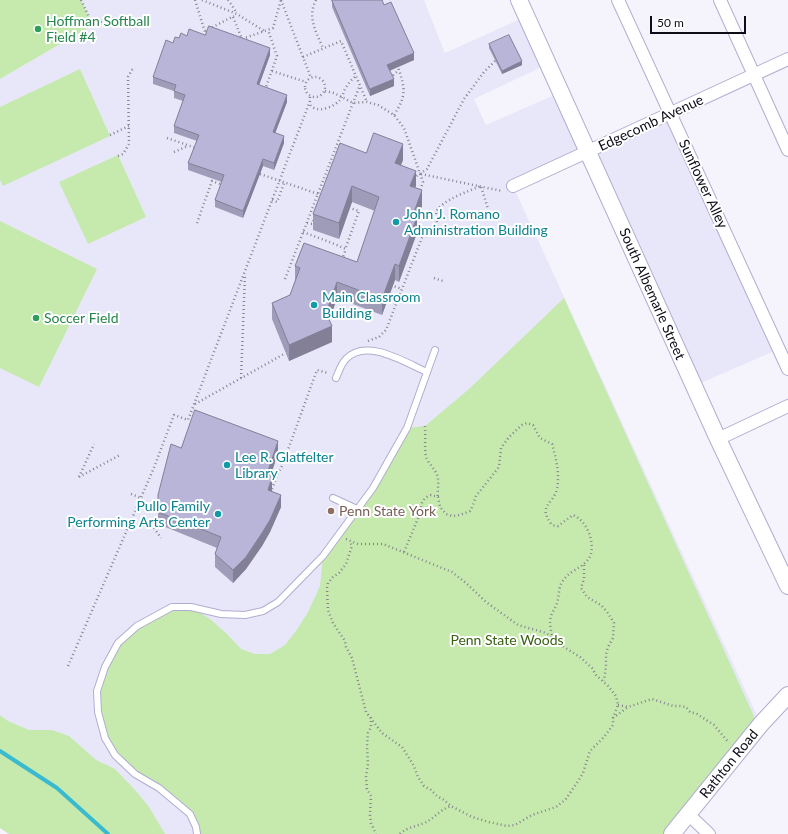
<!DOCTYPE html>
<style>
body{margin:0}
#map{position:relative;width:788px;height:834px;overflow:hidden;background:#f5f4fc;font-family:Lato,sans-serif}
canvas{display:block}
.scale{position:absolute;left:650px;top:16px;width:96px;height:18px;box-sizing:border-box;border:2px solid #0d0c17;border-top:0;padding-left:5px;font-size:12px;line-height:14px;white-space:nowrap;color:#0d0c17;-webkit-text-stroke:3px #fff;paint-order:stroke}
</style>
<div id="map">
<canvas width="788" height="834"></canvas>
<div class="scale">50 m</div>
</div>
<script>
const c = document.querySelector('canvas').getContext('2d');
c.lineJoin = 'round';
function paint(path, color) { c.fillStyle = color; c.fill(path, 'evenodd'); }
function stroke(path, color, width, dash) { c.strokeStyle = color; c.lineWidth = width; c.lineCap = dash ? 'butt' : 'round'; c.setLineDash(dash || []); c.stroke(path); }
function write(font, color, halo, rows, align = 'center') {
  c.font = font + ' Lato,sans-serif'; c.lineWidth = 4; c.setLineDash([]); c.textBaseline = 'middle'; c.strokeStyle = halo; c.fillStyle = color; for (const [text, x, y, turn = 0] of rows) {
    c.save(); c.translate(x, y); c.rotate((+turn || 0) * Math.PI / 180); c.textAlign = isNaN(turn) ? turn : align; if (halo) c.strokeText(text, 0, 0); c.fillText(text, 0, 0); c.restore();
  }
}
paint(new Path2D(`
 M81,0H424L445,53L527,16L548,64L474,99L486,125L561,92L588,151L671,114L779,349L694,386L588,152L513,186L761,724L672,834H9L0,828V79L93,25Z`), '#e8e7f9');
paint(new Path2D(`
 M0,0H81L93,25L0,79Z
 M80,69L110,136L3,186L0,180V107Z
 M118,155L146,217L88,244L59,182Z
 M0,221L97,269L39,387L0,368Z
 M564,298L757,723L672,834H197L190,814L135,774L115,755L105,738L97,691L118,643L137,626L172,607H191L210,619L227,634L241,649L255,654H270L285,645L296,631L308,612L320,586L323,556L373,488L407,428L425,426L469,389Z
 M0,715L8,721L29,730H52L69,736L96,760L115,769L136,791L149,807L165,834H9L0,828Z`), '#c6eaae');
stroke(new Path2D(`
 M0,751L57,788L108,834`), '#39bace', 4);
const lane = new Path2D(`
 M336,378C339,371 341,364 346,359C366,337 406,363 427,372
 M333,498L357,509
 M197,834L196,827L190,814L159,788L135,774L115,755L105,738L98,712L97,691L105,667L118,643L137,626L172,607H191L221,614L245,615L263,611L278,602L323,556L373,488L407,428L435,350`);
const street = new Path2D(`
 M618,0L788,369
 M720,0L788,150
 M513,186L788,59
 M718,439L788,406
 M688,814L709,834`);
const secondary = new Path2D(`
 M519,0L718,439L788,586
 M672,834L761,724L788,695`);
stroke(lane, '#b1add0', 8);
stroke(street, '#b1add0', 14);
stroke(secondary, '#b1add0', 18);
stroke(new Path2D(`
 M81,0L93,25L105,20L115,18
 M195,0L205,32
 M202,0L237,14L264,31
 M228,0L237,13
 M281,0L311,78
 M316,0C307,17 316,32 323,48
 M233,17L242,39L273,28L281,0
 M205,31L234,16
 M303,57L341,41L367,102
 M272,71L306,82
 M305 87a10 10 0 1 1 20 0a10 10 0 1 1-20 0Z
 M390,78L399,70
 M265,90L277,56L268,30
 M325,91L334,93L353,103L367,102L378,105L394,115L404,128L423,182L420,191
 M310,97C310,101 309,106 314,108C321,112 335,106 340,100C342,97 343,94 344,91C347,85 351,80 356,76
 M394,115C407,95 405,89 398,67
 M110,135L129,126
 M167,138L196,148
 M174,152L188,146
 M118,156L123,154L129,144L128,77L132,70L135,68
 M260,174L324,196
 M421,174L502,191
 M414,179L415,177L427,169L464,99L484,72L495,61
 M272,200L277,202L284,183
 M197,223L212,181L220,184L221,181
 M307,223L312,224L315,216
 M303,232L332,243L346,249
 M414,232L426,236L432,234L437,223L436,212C442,200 469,191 481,186L488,209
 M346,247L359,211L350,208
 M342,260L346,249
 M434,278L443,281
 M285,279L360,85
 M391,285L402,289
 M368,341L379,337L386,330L423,235
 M241,378L245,275
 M195,404L284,354
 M425,426C426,436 424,447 426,457C429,465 437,470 438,479C439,482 437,492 438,497
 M79,477L120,455
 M79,477L94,444
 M272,489L277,475L282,466L317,370L328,373
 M131,494L141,498
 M154,528L161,538
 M346,539L358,544H383L452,572L466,583L486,602L518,625L546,633L564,647L580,657L592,668L596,675L608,686L616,696L618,705L613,718V725L604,737L590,751L583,773L577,783L565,800L556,807L532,815L515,825L507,826L489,822L472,817L451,806L444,800L437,796L431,790L424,786L418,777L414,766L402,747L382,733L366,712L352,658L346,647L345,641L333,623L328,610L327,588L328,583L333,577L339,573L346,564L352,546L350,541
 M404,552L419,516L422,503L425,498L431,495L438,497L440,507L446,514L452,516L460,515L470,511L473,505L476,496L499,467L501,448L509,437L522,425L527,423L533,425L540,438L552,444C556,458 560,474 557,489C553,505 537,505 552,525L558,526L573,515C582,519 587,527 590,536C599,569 571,564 561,584C559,588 559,594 558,599C557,606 553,610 551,616C549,622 551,630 552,637
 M584,565V579L581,588L587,597L601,605L608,613L614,623L613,638L608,647L606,654V666L604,681
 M68,666L153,470L174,415L188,420L310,101
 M618,705L628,707L652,699L673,706H680L686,707L690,712L697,714L714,725L729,743
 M371,717V727L368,733L367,745L368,764L366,776L367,789L371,796L370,815L371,823L376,834
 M613,718L628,707
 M400,834C407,827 415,827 424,823C434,819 439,810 451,806`), '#85848e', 2.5, [1, 3]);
stroke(lane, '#fff', 6);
stroke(street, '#fff', 12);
stroke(secondary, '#fff', 16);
paint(new Path2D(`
 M332,0L384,5L414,60L390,70L394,86L370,96L332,7Z
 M205,35L270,55L259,85L287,102L275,133L284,143L274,170L263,166L243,218L215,207V200L222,182L188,170V163L197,141L174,133V126L183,101L174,98V91L153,84V77L173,43L179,38L187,36Z
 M489,44L522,65L502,74L489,48Z
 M366,153L403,160L401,165L415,187L422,206L417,220V233L399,282L395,280L382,315L337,298L329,320L332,342L289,361L272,319V303L290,295L295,281V266L357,262L375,211L352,202L339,239L313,230V214Z
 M181,448L278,453L270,476L272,489V491L281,507L270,532L262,546L246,569L233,583L215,567V554L217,548L158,524V495Z`), '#9f9cba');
paint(new Path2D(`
 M270,48V55L257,91V84Z
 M414,53V60L387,72V65Z
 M522,61V65L502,74V71Z
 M394,79V86L370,96V89Z
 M287,95V102L273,139V132Z
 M284,136V143L274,170V163Z
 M403,144V160L395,179V163Z
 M263,159V166L243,218V211Z
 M416,171V187L410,186Z
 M352,186V202L339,239V223Z
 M422,190V206L417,220V233L399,282V266L413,215Z
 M395,264V280L382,315V299Z
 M337,282V298L327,328L332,326V342L289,361V345L326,313Z
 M278,441V453L267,487V474Z
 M272,477V489L268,503V490Z
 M281,495V507L270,532L262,546L246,569L233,583V570Z`), '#827f97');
const building = new Path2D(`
 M332,0H382L384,5L391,2L414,53L387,65L394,79L370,89Z
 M209,26L270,48L257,84L287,95L273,132L284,136L274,163L263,159L243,211L215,200L224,175L188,163L199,135L174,126L185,95L174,91L176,85L153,77L166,40L173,43L175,37L179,38L181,33L187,36L189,29L205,35Z
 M509,35L522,61L502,71L489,44Z
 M374,133L403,144L395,163L416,171L410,186L422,190L413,215L417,217L399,266L395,264L382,299L337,282L326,313L332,326L289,345L272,303L290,295L300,268L295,266L304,243L357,262L379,197L352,186L339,223L313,214L340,143L366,153Z
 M195,410L278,441L267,474L272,477L268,490L281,495L270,520L262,533L246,557L233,570L215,554L221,537L158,512V495L171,444L181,448Z`);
paint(building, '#b9b5d8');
stroke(building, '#827f97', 1);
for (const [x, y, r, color] of [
 [38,29,4,"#2e9e5b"],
 [396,222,4,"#0f9aa8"],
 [314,305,4,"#0f9aa8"],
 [36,318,4,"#2e9e5b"],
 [227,465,4,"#0f9aa8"],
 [331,511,4,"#8d6e63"],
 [218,514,4,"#0f9aa8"]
]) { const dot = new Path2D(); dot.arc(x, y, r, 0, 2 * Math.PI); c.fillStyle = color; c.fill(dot); stroke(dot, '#fff', 1.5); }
write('14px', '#27864d', '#fff', [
 ["Hoffman Softball",46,21],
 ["Field #4",46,37],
 ["Soccer Field",44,318]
], 'left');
write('14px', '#0d0c17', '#fff', [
 ["Edgecomb Avenue",651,123,-25],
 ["Sunflower Alley",703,184,65],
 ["South Albemarle Street",652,294,66],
 ["Rathton Road",729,764,-51]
]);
write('14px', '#0d838f', '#fff', [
 ["John J. Romano",404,214],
 ["Administration Building",404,230],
 ["Main Classroom",322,297],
 ["Building",322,313],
 ["Lee R. Glatfelter",235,457],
 ["Library",235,473],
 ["Pullo Family",210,506,"right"],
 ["Performing Arts Center",210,522,"right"]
], 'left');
write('14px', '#785e54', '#fff', [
 ["Penn State York",339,511]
], 'left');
write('14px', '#396013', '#fff', [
 ["Penn State Woods",507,640]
]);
</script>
